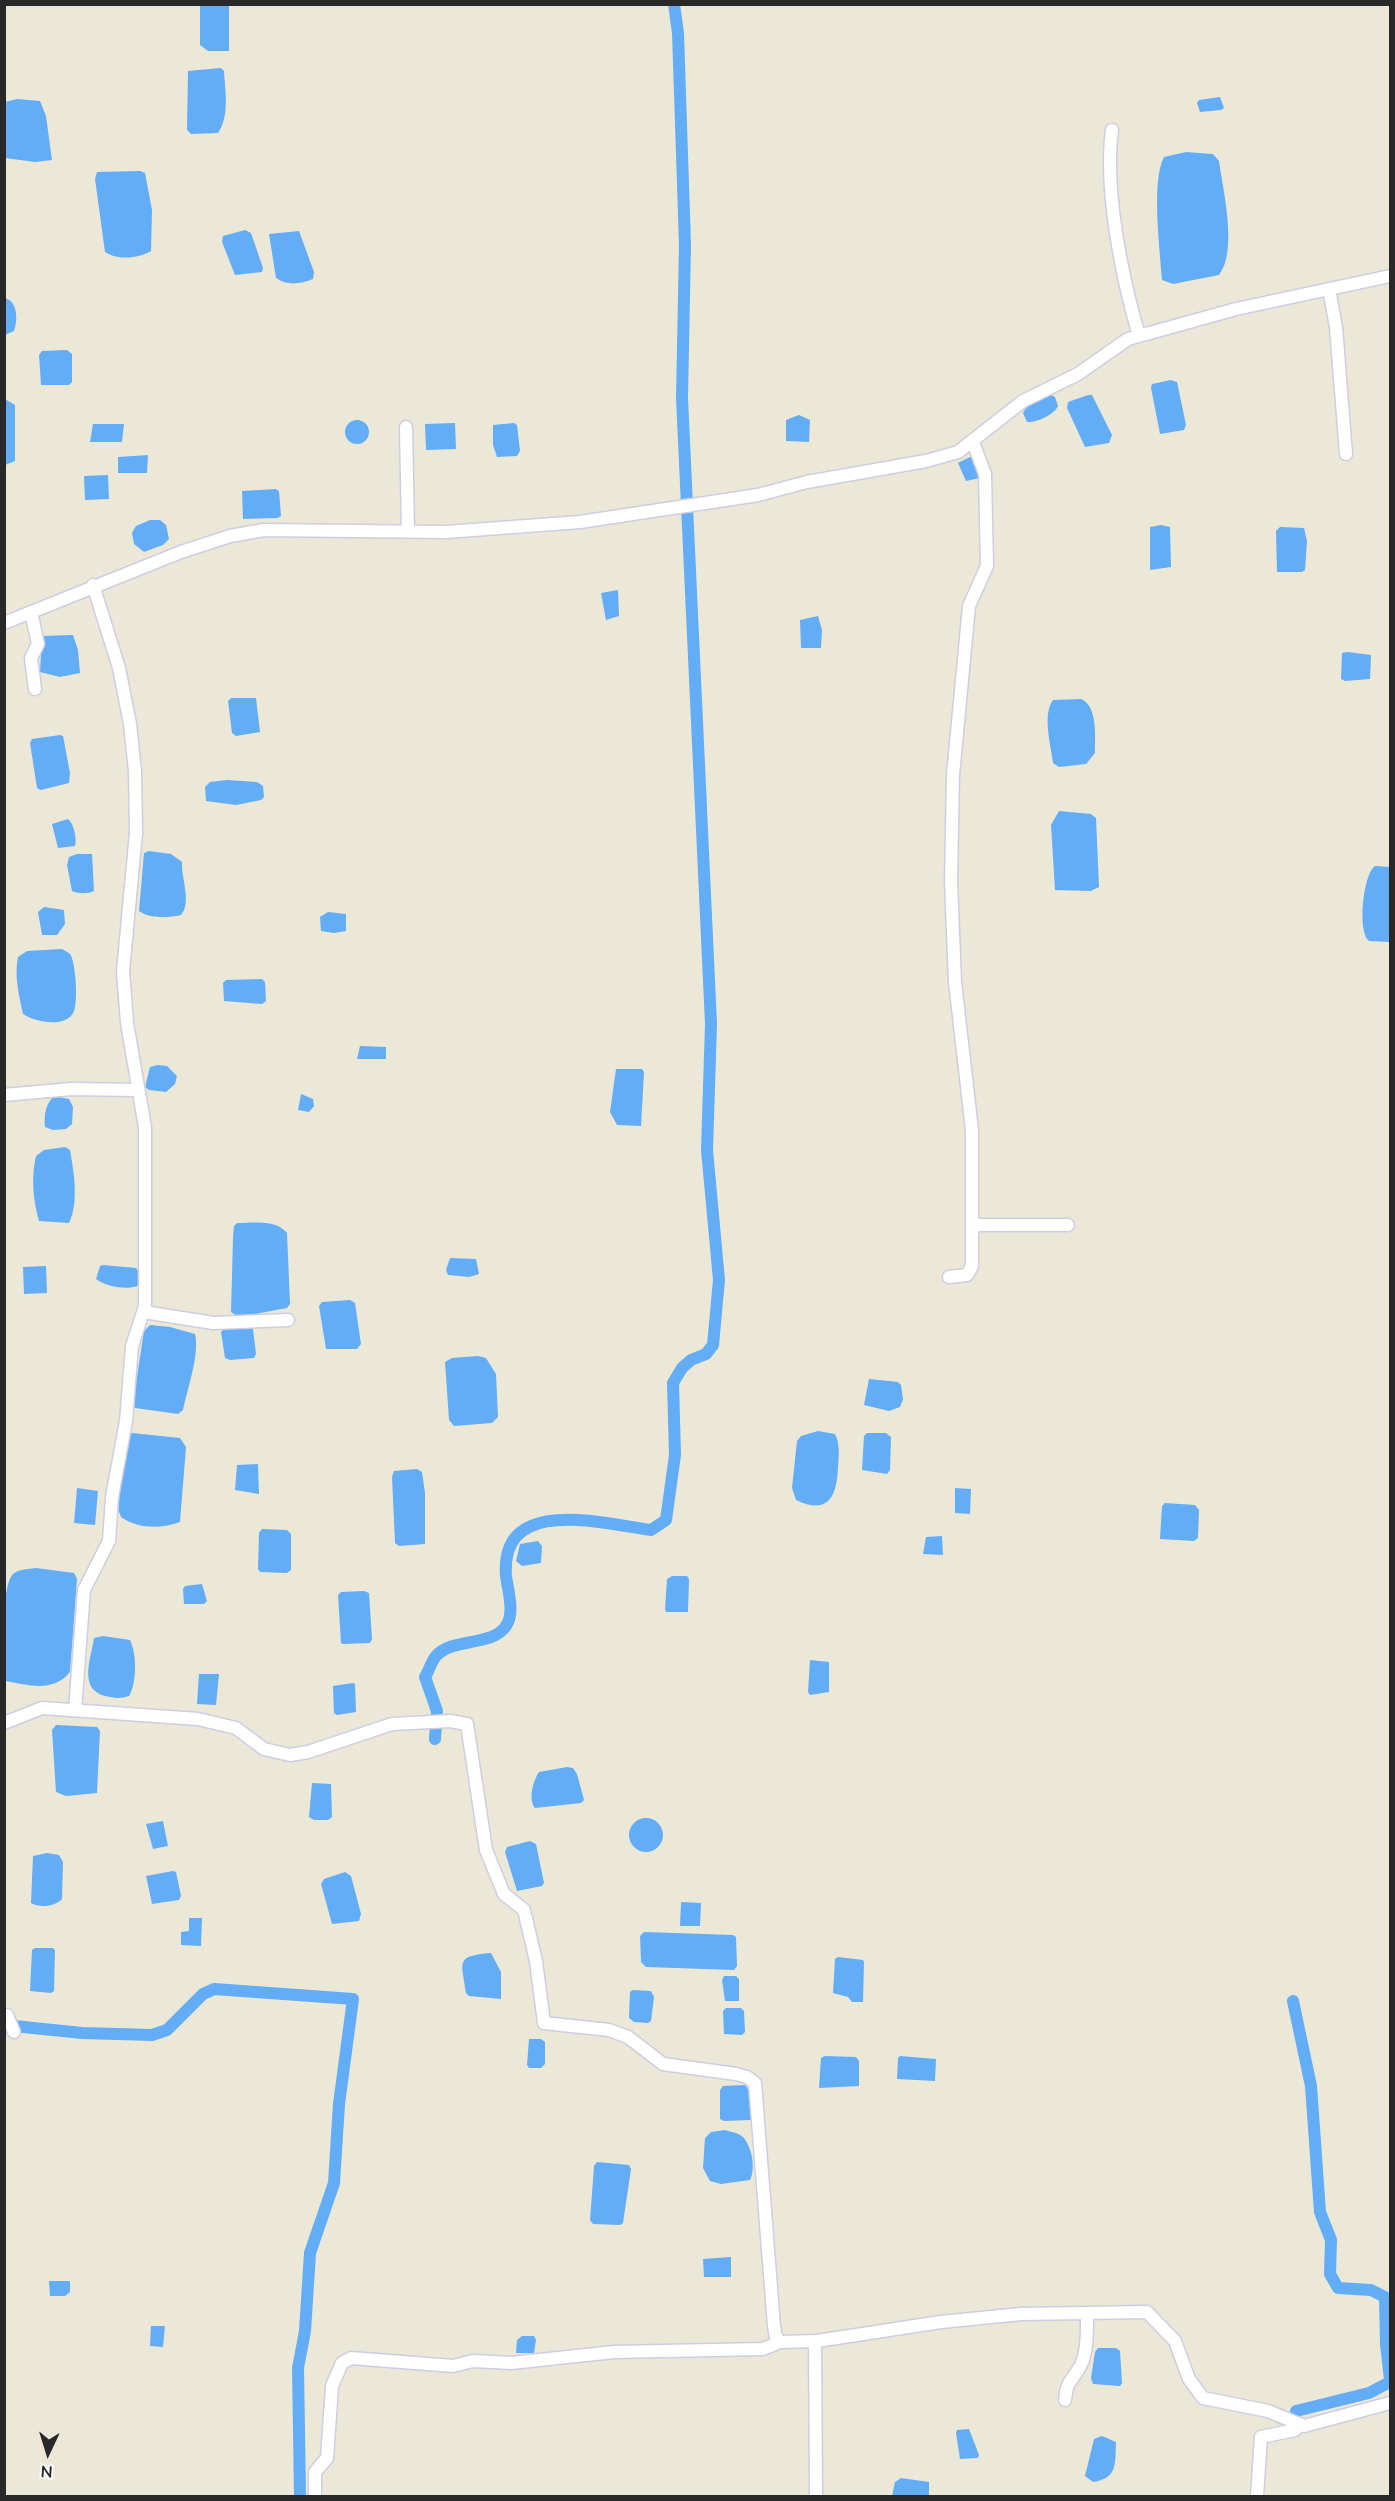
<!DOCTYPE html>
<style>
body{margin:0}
#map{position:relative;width:1395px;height:2501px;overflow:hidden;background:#ece8d8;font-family:"Nunito Sans",sans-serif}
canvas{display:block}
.frame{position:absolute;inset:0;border:6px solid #282828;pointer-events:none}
.north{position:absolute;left:18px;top:2423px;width:60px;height:60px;-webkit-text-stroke:4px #fff;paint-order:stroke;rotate:184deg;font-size:16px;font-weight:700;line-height:24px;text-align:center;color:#282828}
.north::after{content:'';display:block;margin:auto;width:21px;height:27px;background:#282828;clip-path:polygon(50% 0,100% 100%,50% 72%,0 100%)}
</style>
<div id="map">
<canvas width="1395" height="2501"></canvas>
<div class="frame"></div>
<div class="north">N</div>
</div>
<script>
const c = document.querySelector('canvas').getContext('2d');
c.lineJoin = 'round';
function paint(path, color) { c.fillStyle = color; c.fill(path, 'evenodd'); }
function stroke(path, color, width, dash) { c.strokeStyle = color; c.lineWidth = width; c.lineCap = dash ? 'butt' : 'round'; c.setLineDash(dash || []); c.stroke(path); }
paint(new Path2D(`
 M200,5H229V51H208L200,45Z
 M221,68L224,71C225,90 230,116 218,133L191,134L187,130L188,71Z
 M1220,97L1224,108L1221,110L1200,112L1197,103L1199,100Z
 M17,99L40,101L46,116L52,160L35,162L5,158V102Z
 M1186,152L1213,154L1219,161C1223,190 1238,251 1219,275L1173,284L1162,280C1160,250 1151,181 1164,157Z
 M140,171L145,173L152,210L151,251C138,259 117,260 105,252L95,179L97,172Z
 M245,230L251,233L263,268L262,272L235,275L222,242L223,236Z
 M299,231L314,272L313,279C301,284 287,286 276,278L269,234Z
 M5,298C18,302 18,320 14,331L5,335Z
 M67,350L72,354V382L69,385H41L39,355L42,351Z
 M1171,380L1177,382L1186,425L1184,430L1160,434L1151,388L1152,384Z
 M1051,395L1055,397L1058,406C1054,415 1036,423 1027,422L1023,413C1028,402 1041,399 1051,395Z
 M1088,395H1092L1112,435L1109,443L1085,447L1067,408L1068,402Z
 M5,399L15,405V461L5,465Z
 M799,415L810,420L809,442L786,441V420Z
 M345 432a12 12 0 1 1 24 0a12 12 0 1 1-24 0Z
 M455,423L456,449L426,450L425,424Z
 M514,423L517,425L520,451L517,456L497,457L493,445V425Z
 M93,424H124L122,442H90Z
 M148,455L147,473H118V457Z
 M972,456L975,458L980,478L966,481L958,463Z
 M108,475L109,499L85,500L84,476Z
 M276,489L279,491L281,516L278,518L243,519L242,491Z
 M150,520H160L166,525L169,539L163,545L144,552L134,544L132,533L136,526Z
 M1161,525L1170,527L1171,567L1150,570V527Z
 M1280,527L1304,528L1307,541L1305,570L1302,572H1277L1276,531Z
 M618,590L619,616L606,620L601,593Z
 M818,616L822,630L821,648H801L800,620Z
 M73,635L78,650L80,673L60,677L40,672L42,636Z
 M1348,652L1371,655L1370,679L1345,681L1341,679L1342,653Z
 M231,698H256L260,732L236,736L232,733L228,701Z
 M1081,699C1098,706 1095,738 1095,753L1086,764L1059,767L1053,763C1051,745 1042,715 1053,700Z
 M60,735L63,736L70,773L69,783L41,790L37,788L30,743L32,739Z
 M227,780L257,782L263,786L264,797L261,800L236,805L206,801L205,787L210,782Z
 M1059,811L1091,814L1096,818L1099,887L1091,891L1055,890L1051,825Z
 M68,819C74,824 77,839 75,846L58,848L52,824Z
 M149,851L171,854L182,862C181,878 192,902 181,915C168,918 150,919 139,911L144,853Z
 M77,854H92L94,891C88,894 78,894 72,891L67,865L69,857Z
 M1375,866L1390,867V942L1369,941C1357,932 1363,874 1375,866Z
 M44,907L64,910L65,924L57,935H42L38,912Z
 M328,912L346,914V931L334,933L321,931L320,917Z
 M62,949C65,951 68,952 70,954C76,962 78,1002 74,1011C67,1029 34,1022 23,1014C19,995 14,976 18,957L27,951Z
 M262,979L265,982L266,1001L262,1004L224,1001L223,983L226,980Z
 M360,1046L386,1047V1059H357Z
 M158,1065L167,1066L177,1076L175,1084L166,1092L149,1090L145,1087L150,1067Z
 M616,1069H642L644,1072L641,1126L617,1125L610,1112Z
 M301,1094L313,1099L314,1106L309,1112L298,1110Z
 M59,1097L69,1099L73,1107L72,1124L66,1129L53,1130L45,1127C44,1117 45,1106 52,1098Z
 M65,1147L70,1150C74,1173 79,1202 69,1223L39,1221C33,1200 31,1177 36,1156L44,1150Z
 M237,1223C254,1223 276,1219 287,1233L290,1304L287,1308L239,1317L231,1312L233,1238L234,1226Z
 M450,1258L476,1259L479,1274L469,1277L448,1275L446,1270Z
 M103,1265L136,1268L139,1272L138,1286C126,1290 107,1287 96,1279L100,1266Z
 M46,1266L47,1293L24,1294L23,1267Z
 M350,1300L355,1303L361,1344L357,1349H326L319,1306L322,1302Z
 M150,1325L170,1327L195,1334C200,1354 187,1390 183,1410L178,1414L135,1408L133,1403L144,1331Z
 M249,1326L253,1329L256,1354L254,1358L230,1360L225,1358L221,1332L225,1328Z
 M478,1356L486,1358L496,1374L498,1417L492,1423L454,1426L449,1420L445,1362L452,1358Z
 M869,1379L898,1382L901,1385L903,1399L900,1407L889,1411L864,1405Z
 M818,1431L835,1434C840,1443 839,1456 838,1467C837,1495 829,1516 796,1500L792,1488L797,1441L801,1436Z
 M132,1433L180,1438L186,1447L180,1522C161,1529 138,1529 121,1517L118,1509L127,1439Z
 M867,1433H886L891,1437L890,1470L887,1474L862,1470L864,1436Z
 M258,1464L259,1494L235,1490L237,1465Z
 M417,1469L422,1472L425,1493V1544L399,1546L395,1543L392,1477L394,1471Z
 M77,1488L98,1491L95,1525L74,1523Z
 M955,1488L971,1489L970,1514L955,1513Z
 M1165,1503L1195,1505L1199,1510L1198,1538L1194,1541L1160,1539L1162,1506Z
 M262,1529L287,1530L291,1534V1570L287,1573L260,1572L258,1569L259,1533Z
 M942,1536L943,1555L923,1554L926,1537Z
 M538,1541L542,1546L541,1563L522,1566L516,1561L520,1544Z
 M36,1568L74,1573L77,1579L70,1672C53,1693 29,1685 5,1681C4,1659 0,1588 13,1574C19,1569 29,1569 36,1568Z
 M672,1576H687L689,1579L688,1612H666L665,1609L667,1579Z
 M202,1584L207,1601L204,1604H184L183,1589L185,1586Z
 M364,1591L369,1593L372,1639L370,1643L343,1644L341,1643L338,1595L341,1592Z
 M103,1636L130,1640C137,1654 137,1683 129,1696C120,1699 114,1698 105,1696C78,1689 91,1659 94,1638Z
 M810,1660L829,1662V1692L810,1695L808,1692Z
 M199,1674H219L216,1705L197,1704Z
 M353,1683L355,1684L356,1712L337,1715L334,1713L333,1686Z
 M56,1725L97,1727L100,1731L97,1793L66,1796L56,1792L52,1730Z
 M567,1767L573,1768L577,1774L584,1800L581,1803L535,1808C528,1799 533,1781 539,1772Z
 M312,1783L331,1784L332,1817L328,1820H314L309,1817Z
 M629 1835a17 17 0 1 1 34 0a17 17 0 1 1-34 0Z
 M163,1821L168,1846L153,1849L146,1824Z
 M530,1841L536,1844L544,1883L542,1886L517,1891L505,1852L507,1847Z
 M47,1853L59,1855L63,1862L62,1899C55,1907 39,1908 31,1903L33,1856Z
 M173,1871L176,1872L181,1896L179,1900L152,1904L146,1876Z
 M345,1872L351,1876L361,1914L359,1921L332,1924L321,1884L324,1879Z
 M681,1902L701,1903L700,1926H680Z
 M189,1918H202L201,1946L181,1945V1932L189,1931Z
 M644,1932L733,1935L736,1937L737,1966L734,1970L646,1967L641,1962L640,1936Z
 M35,1948H53L55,1950L54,1991L51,1993L30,1991L32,1950Z
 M491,1953L501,1972V1999L469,1996L466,1993C462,1962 454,1956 491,1953Z
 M838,1957L863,1960L864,1962L863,2002H852L848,1997L833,1993L835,1959Z
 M724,1976H736L739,1979V2001H725L722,1980Z
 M633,1990L651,1991L654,1997L651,2021L648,2023L634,2022L629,2018L630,1992Z
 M726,2008H741L744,2011L745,2032L742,2035L724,2034L723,2011Z
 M529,2039H541L545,2042V2064L541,2068H529L527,2065Z
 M825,2056L856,2057L859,2061V2086L819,2088L821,2058Z
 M900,2056L936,2059L935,2081L897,2079L898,2058Z
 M745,2085C752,2093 756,2110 751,2120L724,2121L720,2119V2090L723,2086Z
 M725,2130C731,2132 739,2133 743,2137C752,2147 756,2169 750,2180L721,2184L710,2181L703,2168L705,2138L711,2132Z
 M597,2162L629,2165L631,2169L623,2223L620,2225L593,2224L590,2220L594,2166Z
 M731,2257V2277H704L703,2259Z
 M49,2281H70V2292L65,2296H50Z
 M151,2326H165L163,2347L150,2346Z
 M522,2336H534L536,2340L534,2353H516L517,2340Z
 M1098,2348H1116L1120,2351L1122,2383L1120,2386L1093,2384L1091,2378L1095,2352Z
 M969,2429L979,2455L978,2458L960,2459L956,2433L957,2430Z
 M1102,2436L1116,2442C1115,2464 1118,2478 1093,2482L1085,2476L1094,2439Z
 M901,2478L929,2482V2496H892L895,2482Z`), '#62adf6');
stroke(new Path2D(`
 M435,1739L437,1711L425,1677C429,1671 431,1662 436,1656C453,1637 492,1647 506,1626C515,1613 508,1591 506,1576C500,1495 601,1523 651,1530L666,1520L675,1455L673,1383L682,1368L691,1360L706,1354L713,1345L719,1280L707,1150L711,1024L682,398L685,245L678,33L674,4
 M1293,2001L1311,2086L1320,2212L1331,2240L1330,2274L1338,2288L1371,2290L1385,2297L1386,2344L1390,2380
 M4,2025L82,2033L152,2035L167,2030L203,1994L214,1989L353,1999L339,2104L334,2183L310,2253L305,2331L298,2368L300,2496
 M1296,2411L1369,2393L1390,2382`), '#62adf6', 12);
const minor = new Path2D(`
 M1112,130C1104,190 1122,278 1139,336
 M1329,289L1336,327L1346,454
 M406,427L408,532
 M31,612L38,644L31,658L35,689
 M4,623L181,552L230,536L264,530L446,532L580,522L758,495L807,482L926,461L958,452L1023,401L1078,374L1128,339L1236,309L1390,276
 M4,1095L71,1089L138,1090
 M973,1225H1068
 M949,1277L967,1275L972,1266V1130L955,982L951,882L953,775L969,606L987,566L985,474L973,442
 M144,1312L213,1323L288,1320
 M75,1710L84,1590L109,1541L112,1497L126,1421L132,1346L145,1306V1127L127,1023L123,971L136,833L135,771L130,724L119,668L93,585
 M4,1723L42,1708L198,1719L236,1728L264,1749L290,1755L308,1752L392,1724L450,1721L467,1724L486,1850L504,1894L524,1910L536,1961L544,2023L609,2030L628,2037L663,2064L736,2074L747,2077L755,2083L774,2326L776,2337L780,2342L817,2341L941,2322L1021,2314L1147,2312L1175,2341L1189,2379L1203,2398L1268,2411L1304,2426L1390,2403
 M7,2015L14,2032
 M815,2341L816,2496
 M1065,2400C1067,2382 1069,2384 1078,2370C1088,2356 1087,2330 1087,2313
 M315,2496V2472L327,2458L332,2386L342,2363L351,2358L453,2366L473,2361L511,2363L614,2352L763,2349L780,2342
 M1257,2496L1261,2437L1295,2430L1300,2424`);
stroke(minor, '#cecde2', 15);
stroke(minor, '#fff', 12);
</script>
